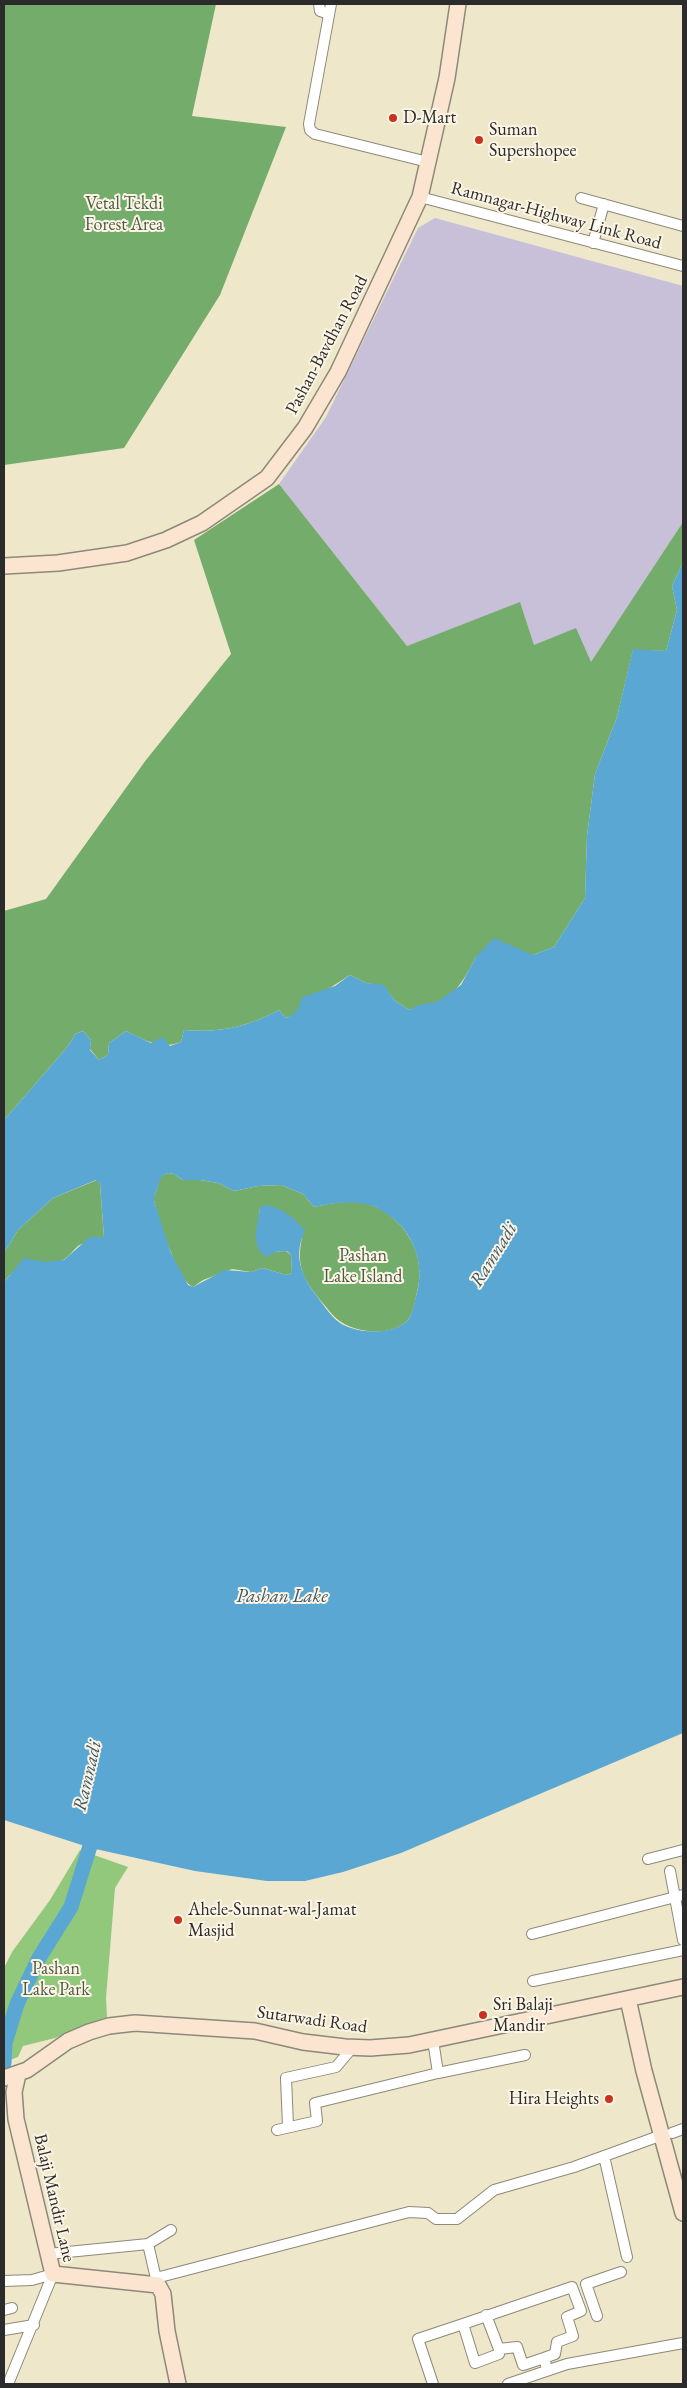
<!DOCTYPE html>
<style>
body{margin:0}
#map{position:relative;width:687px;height:2388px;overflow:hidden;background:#eee7c9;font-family:"EB Garamond",serif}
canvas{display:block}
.frame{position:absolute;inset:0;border:5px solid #2b2b2b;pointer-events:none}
</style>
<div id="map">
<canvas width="687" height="2388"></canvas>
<div class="frame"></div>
</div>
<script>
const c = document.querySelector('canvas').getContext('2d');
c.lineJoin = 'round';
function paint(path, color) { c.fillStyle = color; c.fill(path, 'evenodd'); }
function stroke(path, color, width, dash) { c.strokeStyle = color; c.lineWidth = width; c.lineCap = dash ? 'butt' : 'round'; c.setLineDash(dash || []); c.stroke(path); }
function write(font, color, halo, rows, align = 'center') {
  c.font = font + ' "EB Garamond",serif'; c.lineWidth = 4; c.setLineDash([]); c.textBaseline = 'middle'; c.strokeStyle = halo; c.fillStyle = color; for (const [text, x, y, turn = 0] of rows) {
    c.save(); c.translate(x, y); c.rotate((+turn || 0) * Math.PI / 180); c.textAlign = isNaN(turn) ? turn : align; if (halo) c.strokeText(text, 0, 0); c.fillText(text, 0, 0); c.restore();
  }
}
paint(new Path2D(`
 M435,218L683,286V522L591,663L534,646L520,603L407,646L279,484L326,417L418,228Z`), '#c8bfd8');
paint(new Path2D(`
 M80,1850L128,1867L115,1888L106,1998L107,2018L55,2038L23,2046L18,2057L4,2062V1968L12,1952L50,1900Z`), '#91c87b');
paint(new Path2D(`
 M4,4H216L192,116L286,127L220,295L124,448L4,465Z
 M279,484L407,646L520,602L534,645L576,628L591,662L683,522V562L672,586L677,610L666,651L633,650L617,717L595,774L587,836L585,898L554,947L533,955L476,957C467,974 456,997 435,1003C426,1005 418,1006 409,1010L394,1000L384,986L366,983L350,975L300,1007L294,1015L286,1018L279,1010C248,1027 219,1033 184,1030L181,1042C160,1050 145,1040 126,1031L109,1043L108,1055L99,1060L90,1049L91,1040L83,1031L75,1034L69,1045L4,1120V911L46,899L146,760L231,654L194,540Z
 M168,1173L174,1174L183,1180H200L218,1183L234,1191L258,1186L281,1185L303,1194L314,1207C332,1203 356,1198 374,1206C407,1221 427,1257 417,1292C415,1301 413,1315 407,1321C398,1330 381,1333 368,1331C350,1329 337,1322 327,1308C306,1283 295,1271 302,1237L282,1211L260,1208L258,1226L275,1252L286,1251L291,1255L292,1273L286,1275L263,1268L251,1272L232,1269L203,1280L193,1287C177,1280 159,1219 154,1201V1195C161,1187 155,1176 168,1173Z
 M97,1180L100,1184L104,1238C96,1240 85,1242 78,1246C73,1250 69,1257 63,1260C35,1271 30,1250 4,1282V1253L18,1230L53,1198Z`), '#74ac6b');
paint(new Path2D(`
 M683,562V1733L401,1853L343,1872L305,1881H267L195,1871L91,1848L4,1820V1282L24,1258L45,1262L64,1260L90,1237H104L100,1184L96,1180L53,1198L18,1230L4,1253V1120L69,1045L75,1034L83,1031L91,1040L90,1050L99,1060L108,1055L109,1043L126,1031L151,1043L162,1037L170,1046L181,1042L184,1030C219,1033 248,1027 279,1010L286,1018C297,1014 299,1008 302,997L335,986L350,975L366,983L384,985L394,1000L409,1010L419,1005L437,1002L461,985L476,957L494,938L533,955L554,947L585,898L587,836L595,774L617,717L633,649L666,651L677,610L672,586ZM168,1173L174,1174L183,1180H200L218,1183L234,1191L258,1186L281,1185L303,1194L314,1207C333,1203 351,1200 370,1205C376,1206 382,1211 387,1214C413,1231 425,1263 417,1293C414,1302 413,1316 406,1322C390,1336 350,1334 335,1319C328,1312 322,1303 316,1295C301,1276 293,1254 305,1231C296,1219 280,1206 264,1205L260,1208C258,1226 249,1244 266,1257L275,1252L287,1251L291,1255L292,1273L286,1275L263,1268L251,1272L225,1270L193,1287L188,1285L171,1253L154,1201V1195C161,1187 156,1176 168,1173Z`), '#5aa7d3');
stroke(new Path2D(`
 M4,2063L5,2043L17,2004L39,1958L71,1907L95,1830`), '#5aa7d3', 15);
const street = new Path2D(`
 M319,4L320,11L329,14
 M331,4L309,124L310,130L315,134L428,162
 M420,197L683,266
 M581,198L683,226
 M593,243L604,204
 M648,1859L683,1850
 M670,1871L683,1940
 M532,1934L683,1895
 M533,1981L683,1950
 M433,2040L438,2073
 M288,2126L286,2078L336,2067L352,2048
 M277,2130L317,2121L315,2103L438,2073L525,2055
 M672,2133L683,2129
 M604,2156L627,2257
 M48,2254L148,2244
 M156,2278L409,2212L428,2213L436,2219H457L494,2190L574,2167L662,2135
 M4,2281L32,2280L53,2274
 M157,2283L148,2244L171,2230
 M4,2310L12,2308
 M486,2315L499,2349L517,2347L523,2365L544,2358
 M597,2316L586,2284L621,2272
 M463,2324L572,2287L581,2311L567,2317L573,2336L557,2342L555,2354L544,2358L547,2369
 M4,2330L34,2325
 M8,2384L53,2274
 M433,2384L418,2339L463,2324L475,2363L499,2354
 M508,2384L567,2364L683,2343`);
const secondary = new Path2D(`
 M4,566L58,563L127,553L166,540L202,523L267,478L305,428L338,372L420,197L447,78L458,4
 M628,1999L644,2071L683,2213
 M18,2074L14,2092L16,2119L53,2274L158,2285L163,2294L167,2331L178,2384
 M4,2078L27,2070L68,2041L89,2032L109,2026L135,2023L255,2031L303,2042L345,2047L370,2048L409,2045L683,1987`);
stroke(street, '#8c897a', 12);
stroke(secondary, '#8c897a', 18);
stroke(street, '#fff', 10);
stroke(secondary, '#fce5d0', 15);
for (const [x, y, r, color] of [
 [393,118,5,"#c8321e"],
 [479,140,5,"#c8321e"],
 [178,1920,5,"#c8321e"],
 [483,2015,5,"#c8321e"],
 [609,2099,5,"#c8321e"]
]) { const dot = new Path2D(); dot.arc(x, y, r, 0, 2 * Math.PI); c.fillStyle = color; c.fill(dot); stroke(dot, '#fcf5e5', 2); }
write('18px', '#2b2b2b', '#fcf5e5', [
 ["D-Mart",403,118],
 ["Suman",489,130],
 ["Supershopee",489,151],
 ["Ahele-Sunnat-wal-Jamat",188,1910],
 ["Masjid",188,1931],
 ["Sri Balaji",493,2005],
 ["Mandir",493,2026],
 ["Hira Heights",599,2099,"right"]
], 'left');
write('18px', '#4a5a43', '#fcf5e5', [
 ["Vetal Tekdi",124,204],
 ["Forest Area",124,225],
 ["Pashan",363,1256],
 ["Lake Island",363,1277],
 ["Pashan",56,1969],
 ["Lake Park",56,1990]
]);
write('18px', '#2b2b2b', '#fcf5e5', [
 ["Ramnagar-Highway Link Road",556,216,15],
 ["Pashan-Bavdhan Road",327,345,-62],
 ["Sutarwadi Road",312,2020,8],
 ["Balaji Mandir Lane",54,2198,77]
]);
write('italic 19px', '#3b5666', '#fcf5e5', [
 ["Ramnadi",494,1255,-58],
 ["Pashan Lake",282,1597],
 ["Ramnadi",88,1776,-77]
]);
</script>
